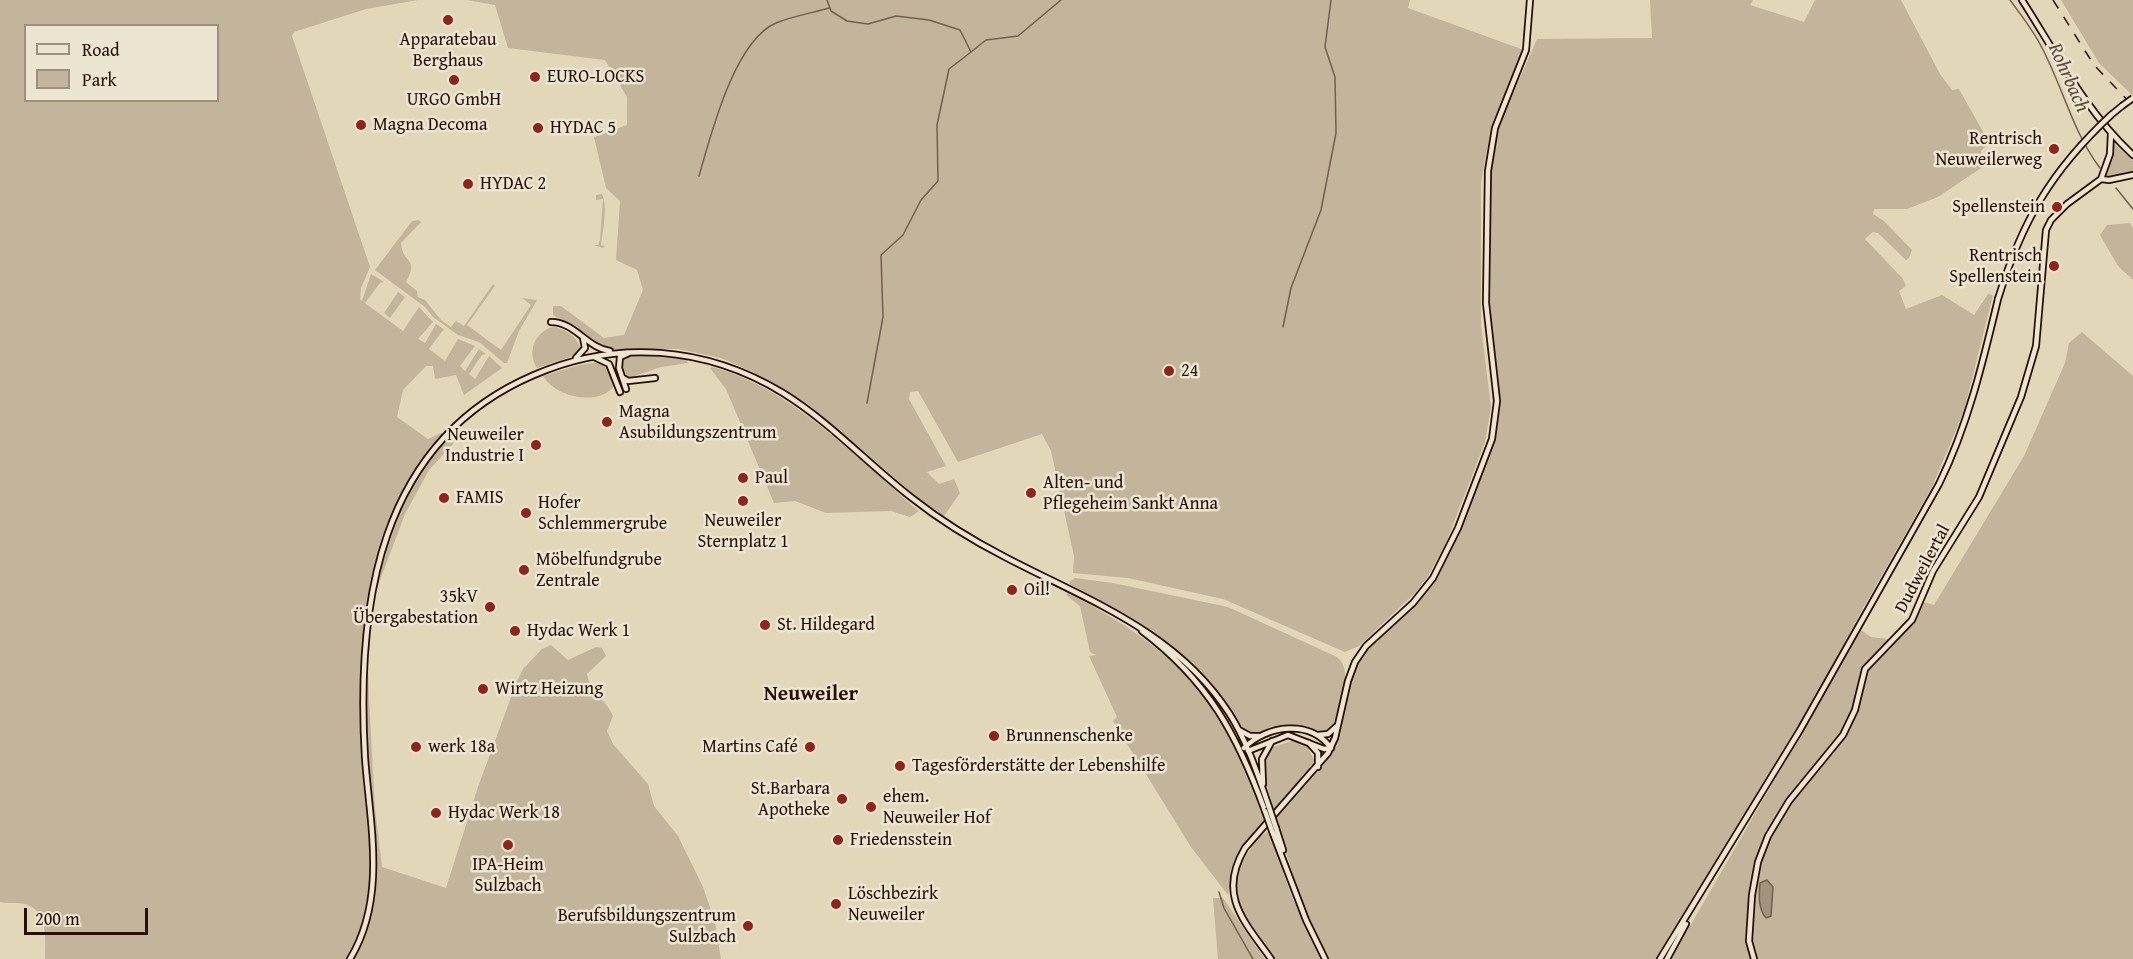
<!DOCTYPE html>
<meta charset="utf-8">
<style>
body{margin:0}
#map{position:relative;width:2133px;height:959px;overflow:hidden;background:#e2d7b9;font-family:"Gentium Book Plus",serif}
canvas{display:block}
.legend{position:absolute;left:24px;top:24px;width:195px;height:78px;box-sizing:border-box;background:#ece5d2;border:2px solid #9e9080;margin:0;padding:8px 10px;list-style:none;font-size:18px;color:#281006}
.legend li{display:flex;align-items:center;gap:12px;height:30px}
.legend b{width:30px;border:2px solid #9e9080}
.scale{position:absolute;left:24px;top:908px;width:124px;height:27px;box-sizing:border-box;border:3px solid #281006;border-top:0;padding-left:8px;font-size:18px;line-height:21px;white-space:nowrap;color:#281006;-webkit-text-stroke:4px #ece5d2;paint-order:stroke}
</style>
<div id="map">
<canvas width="2133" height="959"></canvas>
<ul class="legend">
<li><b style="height:8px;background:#ece5d2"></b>Road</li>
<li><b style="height:16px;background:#c2b59b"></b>Park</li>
</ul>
<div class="scale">200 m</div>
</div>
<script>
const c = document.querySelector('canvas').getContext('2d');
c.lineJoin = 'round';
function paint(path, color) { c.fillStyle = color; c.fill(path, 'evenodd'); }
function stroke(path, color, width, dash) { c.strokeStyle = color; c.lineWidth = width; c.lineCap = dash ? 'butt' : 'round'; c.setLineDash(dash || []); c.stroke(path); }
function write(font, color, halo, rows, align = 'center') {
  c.font = font + ' "Gentium Book Plus",serif'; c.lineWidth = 5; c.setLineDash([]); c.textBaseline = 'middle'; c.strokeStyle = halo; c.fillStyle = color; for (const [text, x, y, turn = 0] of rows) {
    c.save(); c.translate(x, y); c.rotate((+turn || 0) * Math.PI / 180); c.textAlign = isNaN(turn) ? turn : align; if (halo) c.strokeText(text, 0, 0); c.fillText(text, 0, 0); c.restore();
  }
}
paint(new Path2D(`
 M0,0H418L366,9L294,32L292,36L370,267L361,288L360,299L362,301L371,274L384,282L380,283L365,303L403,331L419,307L433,322L418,339L425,343L436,324L444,329L429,349L445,361L458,339L475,346L460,366L465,371L479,349L486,354L482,355L469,374L475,379L489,356L502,368L464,395L456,375L435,379L433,366H426L403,390L397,417L428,439L441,433L454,443L429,470L405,514L374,596L368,664L369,698L375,809L382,867L446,888L478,787L517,681L523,669L542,649L551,645L568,660L596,647L602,648L606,656L587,674C590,693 605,698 613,716L607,731L613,744L648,784L654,806L678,836L703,887L715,922L721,959H45C45,939 49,911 25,904C17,902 8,904 0,902ZM26,26H218V100H26Z
 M467,0H1410L1408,8L1524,50L1491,126L1481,183V326L1491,407L1485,442L1446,543L1427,578L1416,592L1359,646L1345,652L1223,599L1128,578L1073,573L1074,556L1051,451L1042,434L958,462L918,391L910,392L909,399L946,466L927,472L939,484L954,479L960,493L944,516L919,499L808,404L755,373L721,358L678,349H603L553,315V306H561L604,338L624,335L643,290L637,270L616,260L620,201L606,188L594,137L627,125V97L605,60L508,48L495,5Z
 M1650,0H1753L1750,5L1804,22L1815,0H1901L1940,74L1952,90L1959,89L1986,137V146L1981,151V168L1938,197L1907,209H1874L1873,214L1884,221L1912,250L1909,258L1906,260L1878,233L1873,232L1865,239L1903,279L1906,286L1899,291L1906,309L1942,295L1974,315L1988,294L1993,295L1964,411L1932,487L1862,610L1824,684L1657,959H1328L1299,895L1276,819L1322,767L1331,753L1349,682L1362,654L1411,609L1438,578L1495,438L1499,405L1488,303L1490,176L1499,126L1537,39L1652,38Z
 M2061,0H2133V96L2099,63Z
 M2113,143L2133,161V173L2105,178Z
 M602,194C608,207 603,230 601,245L605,246L603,248L594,245H598L600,240L603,199L596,200V195Z
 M419,220L421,222L401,243C402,264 420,257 406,282L417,291L418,297L425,300L441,320L451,327L456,321L464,326L493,284L495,286L467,325L501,350L531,305L522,298L537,300L519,331L507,363H504L479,342L458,335L433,317L425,307L375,270L412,221Z
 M2130,223L2133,228V280L2118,266L2100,235L2107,225Z
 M398,292L405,297L390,318L384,313Z
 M552,327C565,328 576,336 581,348L573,356L537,368C527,352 534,333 552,327Z
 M2082,332L2133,376V959H1671L1861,630L1871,637L1896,640L1909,627L1923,602L1934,605L2024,456L2065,363L2069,343Z
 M634,355L686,359L688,363L661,367L626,379L621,363L622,359Z
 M599,362L608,369L614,386C599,407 555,397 543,376L579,365Z
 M712,367C789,386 859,460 919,511L910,517L891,511L826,513L795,501L774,503L726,389L710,368Z
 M1075,578L1113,583L1228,607L1337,657C1355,671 1339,710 1332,728L1319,733C1307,731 1299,723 1287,725C1271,727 1260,737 1244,731L1208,682L1178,651L1131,617L1071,585L1069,582Z
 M1068,593C1174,648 1229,702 1265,819L1235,859L1228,895L1191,847L1113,721L1117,717L1089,656L1096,655L1090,652L1080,606L1066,595Z
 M1295,740L1306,745L1315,761L1276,808H1273C1268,787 1259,767 1270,748Z
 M1269,831L1290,892L1320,959H1274C1252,928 1219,893 1247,854C1253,846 1259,835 1269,831Z
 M1213,898H1223L1265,959H1218Z`), '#c2b59b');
const water = new Path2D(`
 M1767,880L1773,887L1771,916L1766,918C1758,909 1759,895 1760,883Z`);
paint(water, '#a3937c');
stroke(water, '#725f4d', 1.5);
stroke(new Path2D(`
 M827,0L831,11L847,21L868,24L896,16L929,20L960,30L971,52L986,40L1018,36L1061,0
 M2010,0C2021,15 2033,30 2041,46C2063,87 2072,131 2100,168
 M699,176C711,135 734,41 776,23C793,16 812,13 829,8
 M2116,188L2133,209
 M1283,327L1291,288L1321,210L1336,133L1335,77L1325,47L1331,0
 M867,403L883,317L881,255L903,235L921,200L938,181L937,125L949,69L971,52
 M1219,892L1224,908L1253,959`), '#725f4d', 1.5);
const secondary = new Path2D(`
 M2022,0C2056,53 2086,112 2133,155
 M2111,115L2122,106
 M2101,179L2109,180L2133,175
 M551,322C575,322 587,348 610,351
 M594,357L609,364L620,392
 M576,358L585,348L583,338
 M623,378L628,381L655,378
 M626,389L619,368L620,357L629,353
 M1142,631C1208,681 1237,734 1265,811
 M1239,730L1250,736H1259
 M1318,735L1328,734L1337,726
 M1309,743L1318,753V767
 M1244,748C1267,725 1310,719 1331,748
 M1248,751L1288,735L1324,749L1331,748
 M1263,784L1262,759L1272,741
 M1276,828L1283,850
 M1272,831L1306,920L1325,959
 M350,959C387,898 370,825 365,758C356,607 377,442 534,375C616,339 706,346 783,393C830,422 868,464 912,498C941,521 972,540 1005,557C1087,600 1176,631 1229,713C1247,741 1258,775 1269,807
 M1271,959C1244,921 1217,895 1245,848L1328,753L1335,738L1348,681L1355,662L1366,646L1413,603L1433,578L1458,528L1492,439L1497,401L1486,303L1488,171L1495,128L1526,50L1530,0
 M1660,959L1800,730L1939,484C1968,425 1983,362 1998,299
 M1667,959L1686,924
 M1754,959L1749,941L1752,895L1758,862L1768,836L1789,801L1843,735L1855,710L1865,669L1912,620L1933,571L1979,497L2021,397L2036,346L2046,230L2051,220L2067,204L2101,179L2110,154L2111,133`);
stroke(secondary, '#281006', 8);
stroke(secondary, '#ece5d2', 4.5);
stroke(new Path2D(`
 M2053,0L2094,65L2133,106`), '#281006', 1.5, [10, 10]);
const secondaryBridge = new Path2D(`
 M2122,106L2133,98
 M1998,299C2022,221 2051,171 2111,115
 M1269,807L1276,828
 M1265,811L1272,831`);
stroke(secondaryBridge, '#281006', 8, []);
stroke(secondaryBridge, '#ece5d2', 4.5);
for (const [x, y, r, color] of [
 [448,20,6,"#8f2418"],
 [535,77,6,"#8f2418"],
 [454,80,6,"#8f2418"],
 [361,125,6,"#8f2418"],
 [538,128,6,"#8f2418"],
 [2054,149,6,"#8f2418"],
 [468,184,6,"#8f2418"],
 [2057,207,6,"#8f2418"],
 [2054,266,6,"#8f2418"],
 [1169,371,6,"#8f2418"],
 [607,422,6,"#8f2418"],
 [536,445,6,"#8f2418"],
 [743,478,6,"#8f2418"],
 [1031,493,6,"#8f2418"],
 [444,498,6,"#8f2418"],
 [743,501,6,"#8f2418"],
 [526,513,6,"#8f2418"],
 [524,570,6,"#8f2418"],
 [1012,590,6,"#8f2418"],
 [490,607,6,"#8f2418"],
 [765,625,6,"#8f2418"],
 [515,631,6,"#8f2418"],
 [483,689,6,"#8f2418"],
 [994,736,6,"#8f2418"],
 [416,747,6,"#8f2418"],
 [810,747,6,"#8f2418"],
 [900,766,6,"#8f2418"],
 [842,799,6,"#8f2418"],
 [871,807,6,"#8f2418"],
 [436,813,6,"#8f2418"],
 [838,840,6,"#8f2418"],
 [508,845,6,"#8f2418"],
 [836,904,6,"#8f2418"],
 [748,926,6,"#8f2418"]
]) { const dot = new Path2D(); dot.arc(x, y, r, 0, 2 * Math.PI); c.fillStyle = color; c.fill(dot); stroke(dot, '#ece5d2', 2); }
write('18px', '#281006', '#ece5d2', [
 ["Apparatebau",448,40,"center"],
 ["Berghaus",448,61,"center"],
 ["EURO-LOCKS",547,77],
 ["URGO GmbH",454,100,"center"],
 ["Magna Decoma",373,125],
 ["HYDAC 5",550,128],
 ["Rentrisch",2042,139,"right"],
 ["Neuweilerweg",2042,160,"right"],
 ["HYDAC 2",480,184],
 ["Spellenstein",2045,207,"right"],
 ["Rentrisch",2042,256,"right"],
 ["Spellenstein",2042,277,"right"],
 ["24",1181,371],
 ["Magna",619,412],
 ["Asubildungszentrum",619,433],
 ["Neuweiler",524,435,"right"],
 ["Industrie I",524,456,"right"],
 ["Paul",755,478],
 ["Alten- und",1043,483],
 ["Pflegeheim Sankt Anna",1043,504],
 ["FAMIS",456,498],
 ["Hofer",538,503],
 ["Schlemmergrube",538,524],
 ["Neuweiler",743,521,"center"],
 ["Sternplatz 1",743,542,"center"],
 ["Möbelfundgrube",536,560],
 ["Zentrale",536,581],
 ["Oil!",1024,590],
 ["35kV",478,597,"right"],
 ["Übergabestation",478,618,"right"],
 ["St. Hildegard",777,625],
 ["Hydac Werk 1",527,631],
 ["Wirtz Heizung",495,689],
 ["Brunnenschenke",1006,736],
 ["werk 18a",428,747],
 ["Martins Café",798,747,"right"],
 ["Tagesförderstätte der Lebenshilfe",912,766],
 ["St.Barbara",830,789,"right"],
 ["Apotheke",830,810,"right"],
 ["ehem.",883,797],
 ["Neuweiler Hof",883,818],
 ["Hydac Werk 18",448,813],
 ["Friedensstein",850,840],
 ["IPA-Heim",508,865,"center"],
 ["Sulzbach",508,886,"center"],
 ["Löschbezirk",848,894],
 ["Neuweiler",848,915],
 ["Berufsbildungszentrum",736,916,"right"],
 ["Sulzbach",736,937,"right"]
], 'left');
write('18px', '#281006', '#ece5d2', [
 ["Dudweilertal",1923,569,-62]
]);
write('italic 20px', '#5f4b3b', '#ece5d2', [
 ["Rohrbach",2068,78,66]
]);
write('bold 21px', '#281006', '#ece5d2', [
 ["Neuweiler",811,695]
]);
</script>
